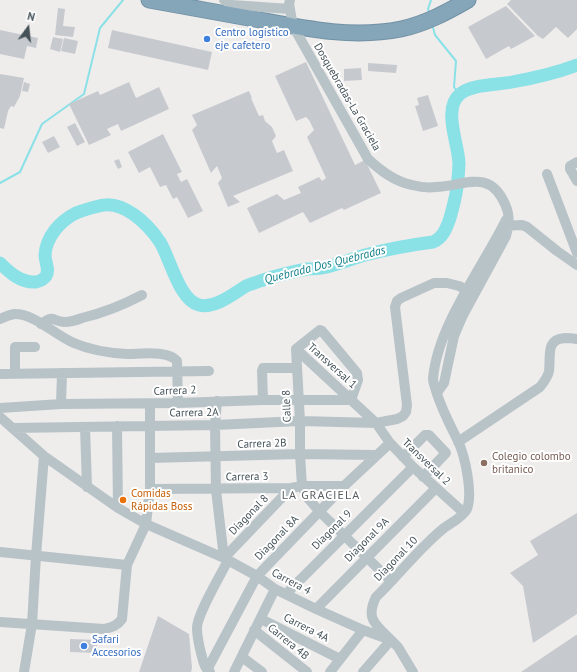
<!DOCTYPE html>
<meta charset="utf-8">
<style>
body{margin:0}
#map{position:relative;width:577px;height:672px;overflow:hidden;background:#efecec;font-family:"PT Sans",sans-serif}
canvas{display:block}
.north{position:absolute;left:8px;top:8px;width:40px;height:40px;-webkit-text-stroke:3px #fff;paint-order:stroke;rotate:15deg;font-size:11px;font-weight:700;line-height:16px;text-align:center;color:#455258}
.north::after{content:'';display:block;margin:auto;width:14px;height:18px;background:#455258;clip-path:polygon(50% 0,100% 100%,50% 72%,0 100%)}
</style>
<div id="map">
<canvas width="577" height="672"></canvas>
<div class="north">N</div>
</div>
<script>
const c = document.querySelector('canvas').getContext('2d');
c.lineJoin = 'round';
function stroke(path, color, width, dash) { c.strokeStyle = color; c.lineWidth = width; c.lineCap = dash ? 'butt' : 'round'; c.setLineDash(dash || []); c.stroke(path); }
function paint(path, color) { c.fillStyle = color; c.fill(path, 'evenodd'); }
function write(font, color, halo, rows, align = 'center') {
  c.font = font + ' "PT Sans",sans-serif'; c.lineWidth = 4; c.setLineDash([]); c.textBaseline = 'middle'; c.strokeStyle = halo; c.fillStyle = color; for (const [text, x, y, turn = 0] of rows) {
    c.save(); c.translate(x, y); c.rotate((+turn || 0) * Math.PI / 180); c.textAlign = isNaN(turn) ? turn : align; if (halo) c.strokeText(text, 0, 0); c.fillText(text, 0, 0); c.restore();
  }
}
stroke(new Path2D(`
 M430,14L428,9L431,0
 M432,24L435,35L456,61L454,87L459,94
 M0,183L20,172L42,124L84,94L100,28L123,0`), '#8ae1e6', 2);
stroke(new Path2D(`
 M0,263C10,273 21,283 36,282C40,281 44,279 46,276C50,269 45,263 45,255C46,237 60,221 76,213C83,210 91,208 99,206C123,199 148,224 160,242C170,258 179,300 199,305C215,309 233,294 246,286C250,284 255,283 260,281C275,276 291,272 307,269C312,269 317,269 322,268C337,265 351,259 365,255C388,249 410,245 433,242C443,238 447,227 450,218C456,197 458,186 459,164C459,145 442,109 460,94C472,84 497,85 512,82C534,78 556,73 577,65`), '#8ae1e6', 13);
paint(new Path2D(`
 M511,0H577V29L568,38L556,27L543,39L538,36L507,4Z
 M506,6L535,36L511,49L509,46L486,59L468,27Z
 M58,8L65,9L63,26L75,27L73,37L55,35Z
 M0,30L38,38L36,48L27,46L24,59L0,54Z
 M112,30L212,52L208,70L108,48Z
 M53,37L63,39L60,52L50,49Z
 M64,38L78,41L75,54L61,51Z
 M306,62L355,165L365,160L381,193L344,210L342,208L310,223L303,212L259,233L247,208L277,194L284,200L301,193L298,187L319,177L322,181L326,178L307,137L314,130L309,120L306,117L296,121L275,76Z
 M368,63L397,65L396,73L368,71Z
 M361,68L362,80L344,81V69Z
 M0,74L24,78L20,96L14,107L11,106L8,111L4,129L0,128Z
 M24,82L30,84L28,92L22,91Z
 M129,82L136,98L159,87L169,109L121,131L118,124L107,129L111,135L89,145L69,104L98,91L100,95Z
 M249,91L252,98H251L259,116L263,115L265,121L272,127L276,136L272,141L277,153L284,150L293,171L233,196L240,202L228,207L218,183L222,178L217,166L211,173L192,130L197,125L192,115Z
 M428,95L438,126L423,131L415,106L419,105L417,98Z
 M75,123L85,142L77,146L67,127Z
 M163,134L182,172L177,174L181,182L187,179L203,211L188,218L177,197L173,199L166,185L160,187L150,167L139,173L128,152Z
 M54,136L60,147L48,153L42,142Z
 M119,159L122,167L118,169L114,161Z
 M577,513V614L533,643L523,586L510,573L538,555L530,541Z
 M158,616L189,634L192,668L191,672H139Z
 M576,635H577V672H521Z
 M70,639L97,640V653L70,652Z`), '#c6cacf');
const highway = new Path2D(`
 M149,0C184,6 219,13 254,19C302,28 352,39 401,29C425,24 447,12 468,0`);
stroke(highway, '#7191a5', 17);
stroke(new Path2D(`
 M224,0L232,5L235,11
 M290,0L289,4L293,26L368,159C381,171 395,182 412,185C420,187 429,188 436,187C465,186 489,168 505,204C510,215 510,224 506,236L463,315L454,336L444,383L437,393
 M232,5L290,9
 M577,162L570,166V169L577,181
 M547,174L577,253
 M503,226L522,225L527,227L557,251L577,265
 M0,319C4,317 9,315 14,314C34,313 56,336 74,343C90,350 109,353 127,354C141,354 168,350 177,361L178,403
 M41,324C55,314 51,321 64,322C69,322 77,320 82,318C103,313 123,305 142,295
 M296,349L300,421V454L302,486L306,496L320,512L391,581
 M296,349L376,423L390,443L413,467L464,513
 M296,349L320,330L322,331L357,373L358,380L351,400
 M0,374L209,371
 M15,374V347H35
 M263,400L262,371L263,368H297
 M217,401L215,425L216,490L224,558
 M61,404L62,373
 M0,408L61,404L178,403L263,400H351
 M0,417L44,456L118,508L146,524L224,558L257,576L275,589L316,609L363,630L391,640L398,647L413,672
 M117,426L118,508
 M85,427L87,487
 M12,428L215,425L300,421L376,423L397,419L403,416L406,412L407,405L395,307L397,301L401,298L434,283H447L459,286L467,290
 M458,442L540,387C544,382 548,377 549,371C551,357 545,339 565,338C569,338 572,338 577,339
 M403,457L425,435H429L446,453L423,477
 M150,458L300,454L375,455
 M150,489L291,488L302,486H344
 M0,552L127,565
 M224,558L291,488
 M286,594L413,467
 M316,609L436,488
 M261,619L340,659
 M0,622L104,629C112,627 117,626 122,619L127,565L146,524L150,489V404
 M254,630L307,672
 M242,657L262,672
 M207,670L257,576L344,486L390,443
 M24,672L32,624L36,556L44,456
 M210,672C204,668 203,660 201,653C199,645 197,636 197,628C197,614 221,575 228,560
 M234,672L275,589
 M330,672L363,630
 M363,672L391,640C376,625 365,619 376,597C398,576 420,547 444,528C451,523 463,517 467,509C473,493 465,456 458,441C449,423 442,410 436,391C435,387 433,383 433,379C437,326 483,267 506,220`), '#b8c3c8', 10);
stroke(highway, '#85a6b9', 15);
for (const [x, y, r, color] of [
 [207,39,4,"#3f7fe0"],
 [484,463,4,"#8d6e63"],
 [123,500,4,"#e8710a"],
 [84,646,4,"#3f7fe0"]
]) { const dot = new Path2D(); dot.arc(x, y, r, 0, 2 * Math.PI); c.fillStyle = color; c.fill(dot); stroke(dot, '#fff', 1.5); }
write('11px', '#366cbe', '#fff', [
 ["Centro logístico",215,33],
 ["eje cafetero",215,46],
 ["Safari",92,640],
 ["Accesorios",92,653]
], 'left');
write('11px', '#455258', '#fff', [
 ["Dosquebradas-La Graciela",347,97,60],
 ["Transversal 1",332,366,42],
 ["Carrera 2",175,391,-2],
 ["Calle 8",287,406,-92],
 ["Carrera 2A",194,413,-1],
 ["Carrera 2B",262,444,-2],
 ["Transversal 2",426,462,44],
 ["Carrera 3",247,477,-1],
 ["Diagonal 8",249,515,-46],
 ["Diagonal 9",332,530,-45],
 ["Diagonal 8A",277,538,-46],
 ["Diagonal 9A",367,540,-45],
 ["Diagonal 10",396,559,-46],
 ["Carrera 4",291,582,28],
 ["Carrera 4A",306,628,27],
 ["Carrera 4B",288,642,39]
]);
write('11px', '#785e54', '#fff', [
 ["Colegio colombo",492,457],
 ["britanico",492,470]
], 'left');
write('11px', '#c56008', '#fff', [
 ["Comidas",131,494],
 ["Rápidas Boss",131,507]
], 'left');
write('italic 12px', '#138089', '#fff', [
 ["Quebrada Dos Quebradas",325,265,-14]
]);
c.letterSpacing = '1px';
write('12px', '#595d60', '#fff', [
 ["LA GRACIELA",321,496]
]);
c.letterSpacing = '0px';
</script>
